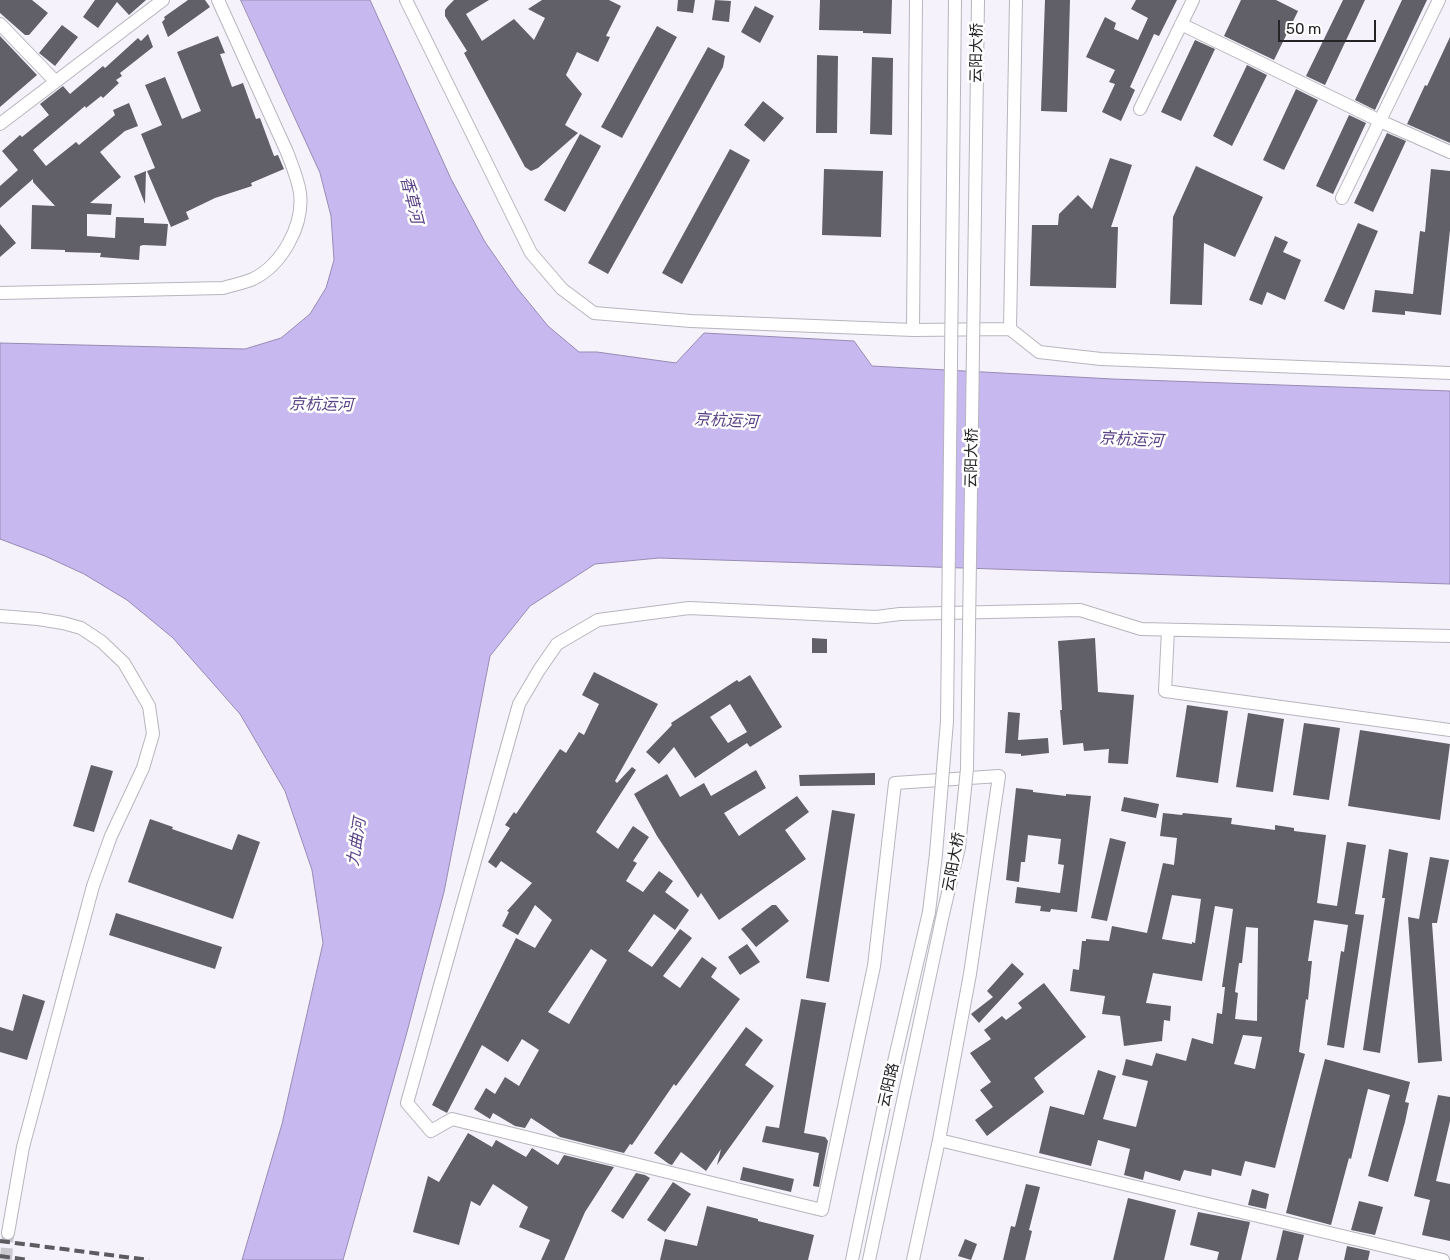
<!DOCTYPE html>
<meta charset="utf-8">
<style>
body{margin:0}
#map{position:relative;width:1450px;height:1260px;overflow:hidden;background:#f5f2fb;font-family:Rubik,sans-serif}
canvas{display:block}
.scale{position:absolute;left:1278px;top:20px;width:98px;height:22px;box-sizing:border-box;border:2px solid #242326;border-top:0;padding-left:6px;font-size:15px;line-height:18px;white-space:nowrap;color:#242326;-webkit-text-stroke:4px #fff;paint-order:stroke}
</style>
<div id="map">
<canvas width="1450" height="1260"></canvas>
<div class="scale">50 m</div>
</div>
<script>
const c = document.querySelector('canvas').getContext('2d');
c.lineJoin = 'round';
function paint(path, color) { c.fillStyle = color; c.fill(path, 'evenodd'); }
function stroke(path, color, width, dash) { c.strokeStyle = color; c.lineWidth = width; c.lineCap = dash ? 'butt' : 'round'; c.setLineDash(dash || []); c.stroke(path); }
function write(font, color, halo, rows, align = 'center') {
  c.font = font + ' Rubik,"Noto Sans SC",sans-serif'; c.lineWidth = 5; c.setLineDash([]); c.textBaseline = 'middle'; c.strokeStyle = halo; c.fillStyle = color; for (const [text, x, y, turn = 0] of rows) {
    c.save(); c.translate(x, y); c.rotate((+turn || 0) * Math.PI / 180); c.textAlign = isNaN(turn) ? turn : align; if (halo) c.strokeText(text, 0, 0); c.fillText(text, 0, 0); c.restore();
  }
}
const water = new Path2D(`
 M241,0H370L451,179L485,242L517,288L548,326L579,352H597L676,363L704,333L854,341L872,366L1113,379L1450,391V584L659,558L595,564L530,606L490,656L444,892L407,1032L343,1260H242L282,1124L323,943L312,870L285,791L240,714L173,638L127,600L84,574L45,556L0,539V343L245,349L281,338L310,314L326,288L334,260L331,216L320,173Z`);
paint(water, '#c8b8f0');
stroke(water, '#978bb3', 1);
paint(new Path2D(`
 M0,0H32L48,13L29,35H25L0,13Z
 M95,0H146L129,15L117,2L98,28L83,17Z
 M188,0H205L210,7L168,37L162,22L165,19L164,17Z
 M454,0H489L466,14L482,41L514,19L534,40L545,18L528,9L542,0H609L621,6L606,36L610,37L598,62L577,52L566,75L582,94L565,125L578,133L538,168L531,171L525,167L464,53L467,51L445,16V10L448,6Z
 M678,0H695L693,13L677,11Z
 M715,0L731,1L729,22L712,20Z
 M820,0H892L891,34L863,33V31L819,30Z
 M1045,0H1070L1067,112L1041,111Z
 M1136,0H1177L1159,36L1154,34L1130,87L1135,90L1121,121L1102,112L1115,84L1109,82L1115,70L1086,57L1105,17L1116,23L1114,29L1138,40L1148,18L1131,9Z
 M1241,0H1276L1298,11L1274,60L1224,36Z
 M1343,0H1365L1325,85L1306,76Z
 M1402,0H1427L1375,110L1355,100Z
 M755,6L774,16L760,43L741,32Z
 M62,25L78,37L55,66L39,53Z
 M657,26L677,37L622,138L601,127Z
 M148,34L153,47L120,73L122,76L116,80L119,83L103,98L101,96L86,108L85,106L33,150L46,166L76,142L79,145L115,115L113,110L129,103L138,126L125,131L100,152L121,177L90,203L112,204L111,215L87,214V236L115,238L116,217L144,218V223L168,224L166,246L143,245L140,246L139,260L100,257L101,253L65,252V250L31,249L32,205L55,206L33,182V179L0,208V186L18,170L2,151L20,135L22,137L49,115L40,104L63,86L70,94L103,66L105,68L138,38L141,41Z
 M0,36L37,75L0,107Z
 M218,36L225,53L220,54L232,87L243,83L256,119L260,118L274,156L278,155L284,169L251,183L252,186L215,198L186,212L189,219L171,227L147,171L155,168L141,134L162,125L145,85L165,77L182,119L201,111L177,52Z
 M1450,37V143L1407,124L1425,85L1427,86Z
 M1195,40L1215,49L1181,121L1161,112Z
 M708,47L725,56L723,67L608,274L588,263Z
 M817,55L838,56L837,133H816Z
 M872,57L893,58L892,135L870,134Z
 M1247,65L1267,75L1232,146L1213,136Z
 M1296,89L1318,100L1284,170L1263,160Z
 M763,101L784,118L764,142L744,125Z
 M1349,115L1366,123L1333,194L1316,186Z
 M1387,133L1406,141L1373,212L1354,203Z
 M580,134L601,146L565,212L544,200Z
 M730,149L750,160L682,284L662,273Z
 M1110,158L1132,165L1111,227H1118L1116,288L1030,286L1032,225H1058L1059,214L1078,195L1092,209Z
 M1196,166L1263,197L1235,257L1204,243L1202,305L1170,304L1173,217Z
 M824,169L883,171L881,237L822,235Z
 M1431,169L1450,171V230L1441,315L1405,311V315L1372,312L1375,290L1413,294L1420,231L1425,232Z
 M146,171L145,204L134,176Z
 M1358,223L1378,231L1344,310L1324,301Z
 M0,224L16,243L0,257Z
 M1275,236L1288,242L1283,252L1301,260L1285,300L1267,292L1262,305L1249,300Z
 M812,638L827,639V653H812Z
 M1095,638L1098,692L1134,695L1128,764L1108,763L1109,749L1084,751L1083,743L1063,745L1060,710H1062L1058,641Z
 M594,672L658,704L615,781L617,783L632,767L636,770L596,832L618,849L633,826L649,837L633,861L637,863L626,881L643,892L659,871L673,881L665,892L689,910L675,930L654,914L628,951L652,967L680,929L692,938L663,976L680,988L702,957L717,968L711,977L740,999L676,1086L674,1084L632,1145L630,1144L624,1153L560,1137L531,1118L525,1128L515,1126L493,1113L490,1119L474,1109L486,1088L495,1094L505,1077L519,1086L539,1050L522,1039L508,1062L482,1045L447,1113L432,1105L516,938L535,948L552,920L535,905L518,935L502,926L509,912L507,911L532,883L501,861L496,868L488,862L510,828L505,825L514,812L516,814L560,749L566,753L579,732L584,735L599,704L582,695ZM591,949L607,960L569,1024L548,1012Z
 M750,675L782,727L750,747L747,743L695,778L674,747L659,764L646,752L672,725L671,723L737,680L739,682ZM730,704L747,732L728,743L710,717Z
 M1187,705L1228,711L1218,783L1176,777Z
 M1008,712L1020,713L1018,740L1048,738L1049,753L1021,756V754L1005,753Z
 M1248,713L1284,719L1273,792L1236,787Z
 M1304,723L1340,728L1329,800L1293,795Z
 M1360,730L1450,744L1440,820L1348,806Z
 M91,765L113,771L94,832L73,826Z
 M756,770L766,788L724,813L739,836L797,796L809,812L785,830L806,859L719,920L701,893L698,898L657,836L634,794L667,774L680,797L704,783L711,796Z
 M875,773V785L800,786L799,775Z
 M1016,788L1033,790V792L1066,796V794L1091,796L1077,912L1051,909L1050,912L1040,911L1041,906L1015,903L1017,887L1060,893L1064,865L1058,864L1061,839L1028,835L1025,862H1021L1019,882L1006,880Z
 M1124,797L1159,804L1156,818L1121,811Z
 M832,810L855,814L829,982L806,978Z
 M1163,813L1182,815L1183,813L1232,818L1231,824L1275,830V825L1294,828V831L1326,835L1317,903L1337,906L1347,842L1366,845L1355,914L1364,915L1344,1048L1327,1045L1341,951L1344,952L1348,925L1314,920L1308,961H1312L1308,1000L1306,999L1299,1052L1305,1054L1275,1168L1245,1161L1241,1176L1212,1169L1211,1176L1184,1170L1180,1181L1145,1171L1143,1180L1124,1175L1130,1149L1098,1140L1091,1166L1039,1153L1050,1106L1084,1115L1098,1070L1116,1076L1103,1119L1136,1127L1148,1081L1122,1075L1126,1059L1152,1066L1156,1053L1186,1061L1192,1038L1213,1044L1217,1013L1222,1014L1225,987H1222L1233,909L1215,906L1202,981L1153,973L1146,1003L1171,1006L1170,1021L1164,1020L1162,1041L1124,1046L1120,1016L1102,1014L1105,996L1070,991L1073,969L1079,970L1082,941H1086V939L1109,941L1112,926L1147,933L1163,863L1174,865L1177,838L1160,836ZM1172,895L1201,899L1195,943L1192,942V944L1162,939ZM1246,927L1258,928L1257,1021L1235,1019L1238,993L1235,992L1239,963H1242ZM1243,1035L1262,1037L1255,1069L1234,1064Z
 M150,819L173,827L172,829L232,850L238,834L260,842L233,919L128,882Z
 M1110,838L1126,842L1107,921L1091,918Z
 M1389,849L1408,853L1380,1053L1363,1050L1385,898H1382Z
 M1430,857L1449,860L1437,923H1432L1442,1061L1418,1063L1408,917L1419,919Z
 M772,905H776L789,921L756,947L741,929Z
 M116,913L222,947L215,969L109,935Z
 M747,944L760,962L740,975L728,957Z
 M1012,963L1024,974L979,1023L971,1014L993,997L987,991Z
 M1044,983L1086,1037L1034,1078L1044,1092L987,1136L975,1120L993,1107L980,1090L991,1082L970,1053L991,1039L984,1030L1002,1016L1006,1020L1022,1008L1018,1003Z
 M23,994L45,1001L27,1060L0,1052V1027L13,1031Z
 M801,999L826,1003L804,1133L825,1137L828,1141L819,1187L813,1186L819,1153L762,1142L766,1126L779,1128Z
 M746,1027L763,1040L745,1065L774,1086L717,1165L721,1149L706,1171L681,1152L672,1165L669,1164L654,1153Z
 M1325,1059L1410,1082L1405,1102L1409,1103L1405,1122L1388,1182L1368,1176L1390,1095L1368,1089L1351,1159L1349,1158L1331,1225L1286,1213Z
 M1438,1095L1450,1097V1121L1436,1181L1450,1184V1241L1422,1235L1430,1200L1414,1196Z
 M468,1133L492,1147L496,1140L526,1157L532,1148L558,1165L564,1155L614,1167L585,1212L564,1260H541L550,1240L519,1227L528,1207L493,1184L480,1206L471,1201L459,1245L413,1232L428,1176L439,1182Z
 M743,1167L794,1179L791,1192L740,1180Z
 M636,1173L645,1175L650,1178L623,1219L611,1211Z
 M673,1182L691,1194L665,1232L647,1220Z
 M1026,1184L1040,1187L1029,1230L1032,1231L1025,1260H1003L1011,1226L1015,1227Z
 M1252,1189L1269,1194L1266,1209L1248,1205Z
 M1128,1198L1176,1210L1164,1260H1113Z
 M1359,1201L1383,1207L1375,1235L1351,1230Z
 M707,1206L758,1219V1221L814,1235L808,1260H660L665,1239L697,1246Z
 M1198,1212L1250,1222L1241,1260H1217L1219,1252L1190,1245Z
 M1283,1230L1304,1235L1298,1260H1276Z
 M965,1239L977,1244L971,1260L958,1256Z
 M1347,1246L1370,1251L1368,1260H1344Z`), '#615f67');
stroke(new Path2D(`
 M6,1260L8,1233`), '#cbc9d0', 12, [12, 6]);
const minor = new Path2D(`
 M406,0L531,253L562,289L594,313L691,321L913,330L1010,329L1039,352L1101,359L1450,373
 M0,24L55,81
 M1181,24L1380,121L1450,152
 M1140,109L1193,0
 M0,124L163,0
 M1342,198L1439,0
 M0,293L223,288C233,285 244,283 253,279C282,265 304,225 300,193C298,179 292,165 287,152L218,0
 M1010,329L1016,0
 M913,330L916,0
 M0,616L38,619L63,623L81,628L102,642L124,663L149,706L153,734L143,768L111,836L93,886L23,1147L8,1233
 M1168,630L1165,691L1450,730
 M939,1140L1443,1260
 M852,1260L886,1096L929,912
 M869,1260L943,914
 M913,1260L939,1140L970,974L999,776L895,783L874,966L822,1210L452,1119L431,1131L407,1103L519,704L539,670L557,644L598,620L689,608L876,617L900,614L1080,610L1141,629L1450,636`);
stroke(minor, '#b7b5bd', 14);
stroke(minor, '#fff', 12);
stroke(new Path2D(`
 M0,1241L149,1260
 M0,1256L29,1260`), '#5c5b5f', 4, [10, 5]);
const minorBridge = new Path2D(`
 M929,912L936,854L947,721L955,0
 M943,914L959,847L967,769L978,0`);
stroke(minorBridge, '#b7b5bd', 14, []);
stroke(minorBridge, '#fff', 12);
write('15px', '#242326', '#fff', [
 ["云阳大桥",977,53,-89],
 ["云阳大桥",972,458,-89],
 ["云阳大桥",954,862,-79],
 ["云阳路",889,1085,-77]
]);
write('italic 16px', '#5a4287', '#fff', [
 ["香草河",411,200,76],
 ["京杭运河",321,405,1],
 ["京杭运河",726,421,3],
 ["京杭运河",1131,440,3],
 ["九曲河",357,842,-81]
]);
</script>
